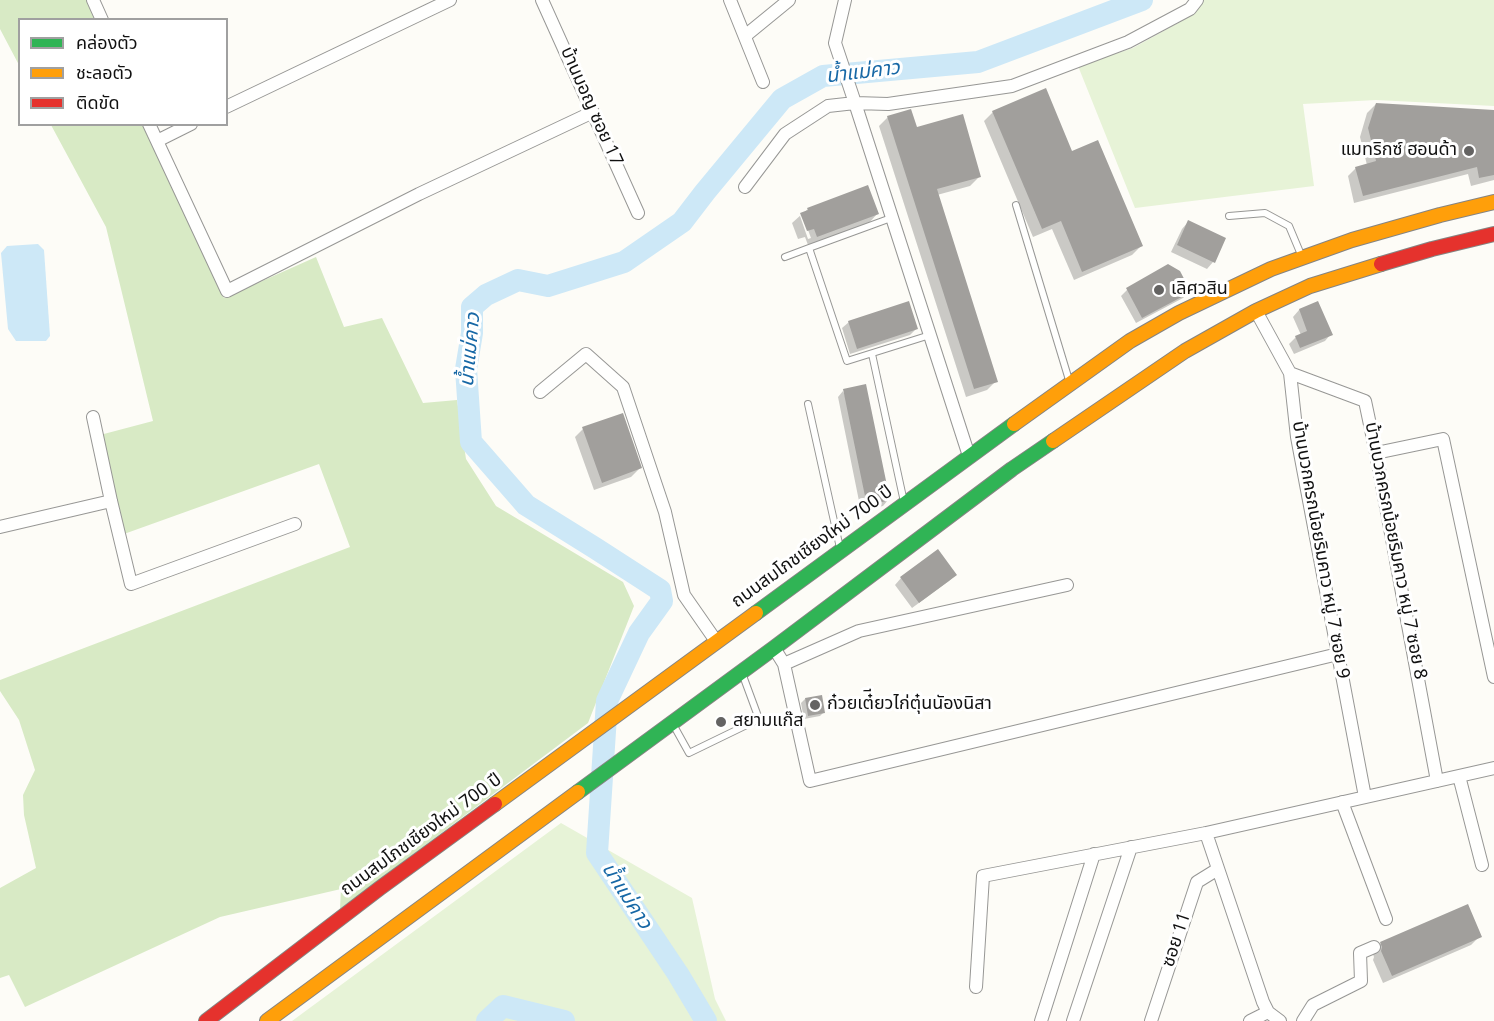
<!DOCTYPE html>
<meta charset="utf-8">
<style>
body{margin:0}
#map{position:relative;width:1494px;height:1021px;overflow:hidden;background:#fdfcf7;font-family:Georgia,"Noto Sans Thai",serif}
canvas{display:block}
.legend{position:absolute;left:18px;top:18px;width:210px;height:108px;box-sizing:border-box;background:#fff;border:2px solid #a0a0a0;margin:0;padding:8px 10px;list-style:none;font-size:18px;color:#111}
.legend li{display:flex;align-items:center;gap:12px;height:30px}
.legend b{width:30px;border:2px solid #a0a0a0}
</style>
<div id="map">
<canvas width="1494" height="1021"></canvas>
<ul class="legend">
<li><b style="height:8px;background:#30b455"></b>คล่องตัว</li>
<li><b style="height:8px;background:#ff9f0a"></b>ชะลอตัว</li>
<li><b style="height:8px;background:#e5322d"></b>ติดขัด</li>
</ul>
</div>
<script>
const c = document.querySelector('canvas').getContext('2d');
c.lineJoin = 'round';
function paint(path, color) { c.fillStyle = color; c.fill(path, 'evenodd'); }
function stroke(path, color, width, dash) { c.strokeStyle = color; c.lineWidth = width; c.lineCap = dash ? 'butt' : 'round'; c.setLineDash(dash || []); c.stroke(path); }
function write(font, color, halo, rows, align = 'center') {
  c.font = font + ' Georgia,"Noto Sans Thai",serif'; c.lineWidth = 6; c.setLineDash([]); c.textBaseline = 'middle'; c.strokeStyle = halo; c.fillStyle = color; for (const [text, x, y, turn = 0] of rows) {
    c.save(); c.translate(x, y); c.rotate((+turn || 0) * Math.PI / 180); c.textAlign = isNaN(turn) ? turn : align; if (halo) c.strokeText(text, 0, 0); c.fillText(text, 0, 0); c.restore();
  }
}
paint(new Path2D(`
 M1202,0H1494V106L1376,100L1303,104L1314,186L1135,208L1078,66L1133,48L1187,18Z
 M561,823L692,898L715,999L726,1021H292Z`), '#e7f3d7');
paint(new Path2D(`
 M0,0H87L96,19L20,20L19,65L0,29Z
 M51,125H144L224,298L316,257L344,327L382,318L423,403L457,400L466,459L496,506L623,582L634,606L588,723L340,909L341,889L220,917L25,1007L9,975L0,978V888L36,868L24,815L23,795L35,770L19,720L0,691V680L350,547L319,464L124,534L100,435L153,421L106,227Z`), '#d8eac5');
paint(new Path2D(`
 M38,244L44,250L50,336L46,341H16L8,329L1,253L7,246Z`), '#cde8f7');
paint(new Path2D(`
 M1376,104L1494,112V180L1471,186L1468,174L1354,203L1348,176L1356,168L1367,165L1360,137L1367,113Z
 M993,112L1071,153L1141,246L1132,255L1074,280L1052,229L1033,237L984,121Z
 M888,117L979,177L970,186L937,195L996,381L987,390L966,397L879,126Z
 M808,209L877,214L869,223L808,245L805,237L798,239L792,223L802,214L800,216L808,239L811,238L802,214Z
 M1188,222L1224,239L1213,262L1207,269L1171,252L1182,229Z
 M1127,290L1189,292L1183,298L1136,323L1121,296Z
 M1318,303L1331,334L1325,341L1294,354L1289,344L1296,337L1301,335L1293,317L1299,310Z
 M849,322L916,329L910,335L850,354L842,328Z
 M843,391L888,500L883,506L861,511L838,397Z
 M583,429L640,468L631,477L594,490L575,437Z
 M955,575L949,581L912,608L895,585L901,578Z
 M805,699L824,712L820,716L804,719L801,703Z
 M1480,936L1471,945L1383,983L1373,960L1374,957L1372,952L1381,943Z`), '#0003');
stroke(new Path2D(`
 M487,1021L503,1006L564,1021
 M706,1021L678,974L597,853L607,701L639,633L662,601L660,590L595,548L526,505L471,442L466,369L472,333V307L486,295L518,280L548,286L624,262L682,222L705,192L782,99L823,76L978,62L1142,0`), '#cde8f7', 22);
paint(new Path2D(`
 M1046,88L1072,151L1098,140L1143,246L1082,272L1061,221L1042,229L992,111Z
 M1376,103L1494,110V175L1479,178L1477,167L1363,196L1355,167L1376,161L1368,128Z
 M911,109L917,127L963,114L981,177L937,189L998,382L974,389L887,116Z
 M868,185L879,214L817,237L814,229L807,231L800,213L808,210L807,208Z
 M1188,220L1226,238L1215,263L1177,245Z
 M1168,264L1180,271L1191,292L1142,318L1126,288Z
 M909,301L918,329L857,349L848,321Z
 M1318,301L1333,335L1300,348L1295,336L1307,331L1299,309Z
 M866,384L890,500L867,506L843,389Z
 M623,413L642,468L602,483L582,427Z
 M938,549L957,575L919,603L900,577Z
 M822,695L825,713L808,716L805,698Z
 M1468,904L1482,937L1392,976L1381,951L1382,947L1380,942Z`), '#a19f9c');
const lane = new Path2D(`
 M1016,205L1069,380
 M1229,216L1265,213L1289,226L1302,257
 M891,218L809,248L847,361L930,335
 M785,257L809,248
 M872,354L904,502
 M808,404L840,548
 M674,726L689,753L759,719L742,673`);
const street = new Path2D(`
 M93,0L102,20
 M542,0L638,213
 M730,0L763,82
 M845,0L835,43L855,103L888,104L1012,86L1128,42L1190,9L1197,0
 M745,36L789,0
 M226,107L450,0
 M149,124L227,291L419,194L593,112
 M157,141L191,124
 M745,187L785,134L828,106L855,103L969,456
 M1256,311L1290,373L1297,437L1365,797
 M1290,373L1365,401L1376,453L1437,781
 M540,392L586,354L623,387L665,512L684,595L716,641
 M93,417L111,501L131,584L295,524
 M1376,453L1443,439L1494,677
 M0,527L111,501
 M774,648L784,664L810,781L1338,654
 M784,664L859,631L1067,585
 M1459,776L1482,865
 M1342,802L1386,919
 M1206,833L1263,1002L1268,1012L1280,1021
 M976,987L983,876L1206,833L1494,768
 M1041,1021L1094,854
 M1073,1021L1131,847
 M1151,1021L1197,882L1218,869
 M1250,1021L1268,1012
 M1303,1021L1313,1005L1361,981L1360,953L1374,947`);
const fast = new Path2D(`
 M756,613L1014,424
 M578,792L774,648L1012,469L1053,441`);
const slow = new Path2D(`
 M1014,424L1130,341L1179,313L1271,269L1352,240L1440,215L1494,202
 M1053,441L1185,351L1256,311L1310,286L1381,264
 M495,804L756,613
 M267,1021L578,792`);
const jam = new Path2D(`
 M1381,264L1432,249L1494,234
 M206,1021L380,888L495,804`);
stroke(lane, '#979795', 8);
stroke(street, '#979795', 14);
stroke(fast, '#858482', 16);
stroke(slow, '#858482', 16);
stroke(jam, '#858482', 16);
stroke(lane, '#fffffe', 6);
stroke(street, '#fffffe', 12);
stroke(fast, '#30b455', 14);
stroke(slow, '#ff9f0a', 14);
stroke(jam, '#e5322d', 14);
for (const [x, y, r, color] of [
 [1469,151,6,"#646362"],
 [1159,290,6,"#646362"],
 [815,705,6,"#646362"],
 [721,722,6,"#646362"]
]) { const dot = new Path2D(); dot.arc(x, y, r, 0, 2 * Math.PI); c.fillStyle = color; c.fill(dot); stroke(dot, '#fff', 2); }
write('18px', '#111', '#fff', [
 ["บ้านมอญ ซอย 17",590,107,66],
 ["ถนนสมโภชเชียงใหม่ 700 ปี",813,548,-36],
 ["บ้านบวกครกน้อยริมคาว หมู่ 7 ซอย 9",1319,550,80],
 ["บ้านบวกครกน้อยริมคาว หมู่ 7 ซอย 8",1394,551,79],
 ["ถนนสมโภชเชียงใหม่ 700 ปี",422,836,-36],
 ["ซอย 11",1178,940,-72]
]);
write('18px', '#111', '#fff', [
 ["แมทริกซ์ ฮอนด้า",1457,151,"right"],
 ["เลิศวสิน",1171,290],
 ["ก๋วยเต๋ียวไก่ตุ๋นนัองนิสา",827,705],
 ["สยามแก๊ส",733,722]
], 'left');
write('italic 20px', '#1768a6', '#fff', [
 ["น้ำแม่คาว",863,74,-7],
 ["น้ำแม่คาว",472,350,-85],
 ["น้ำแม่คาว",625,897,57]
]);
</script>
